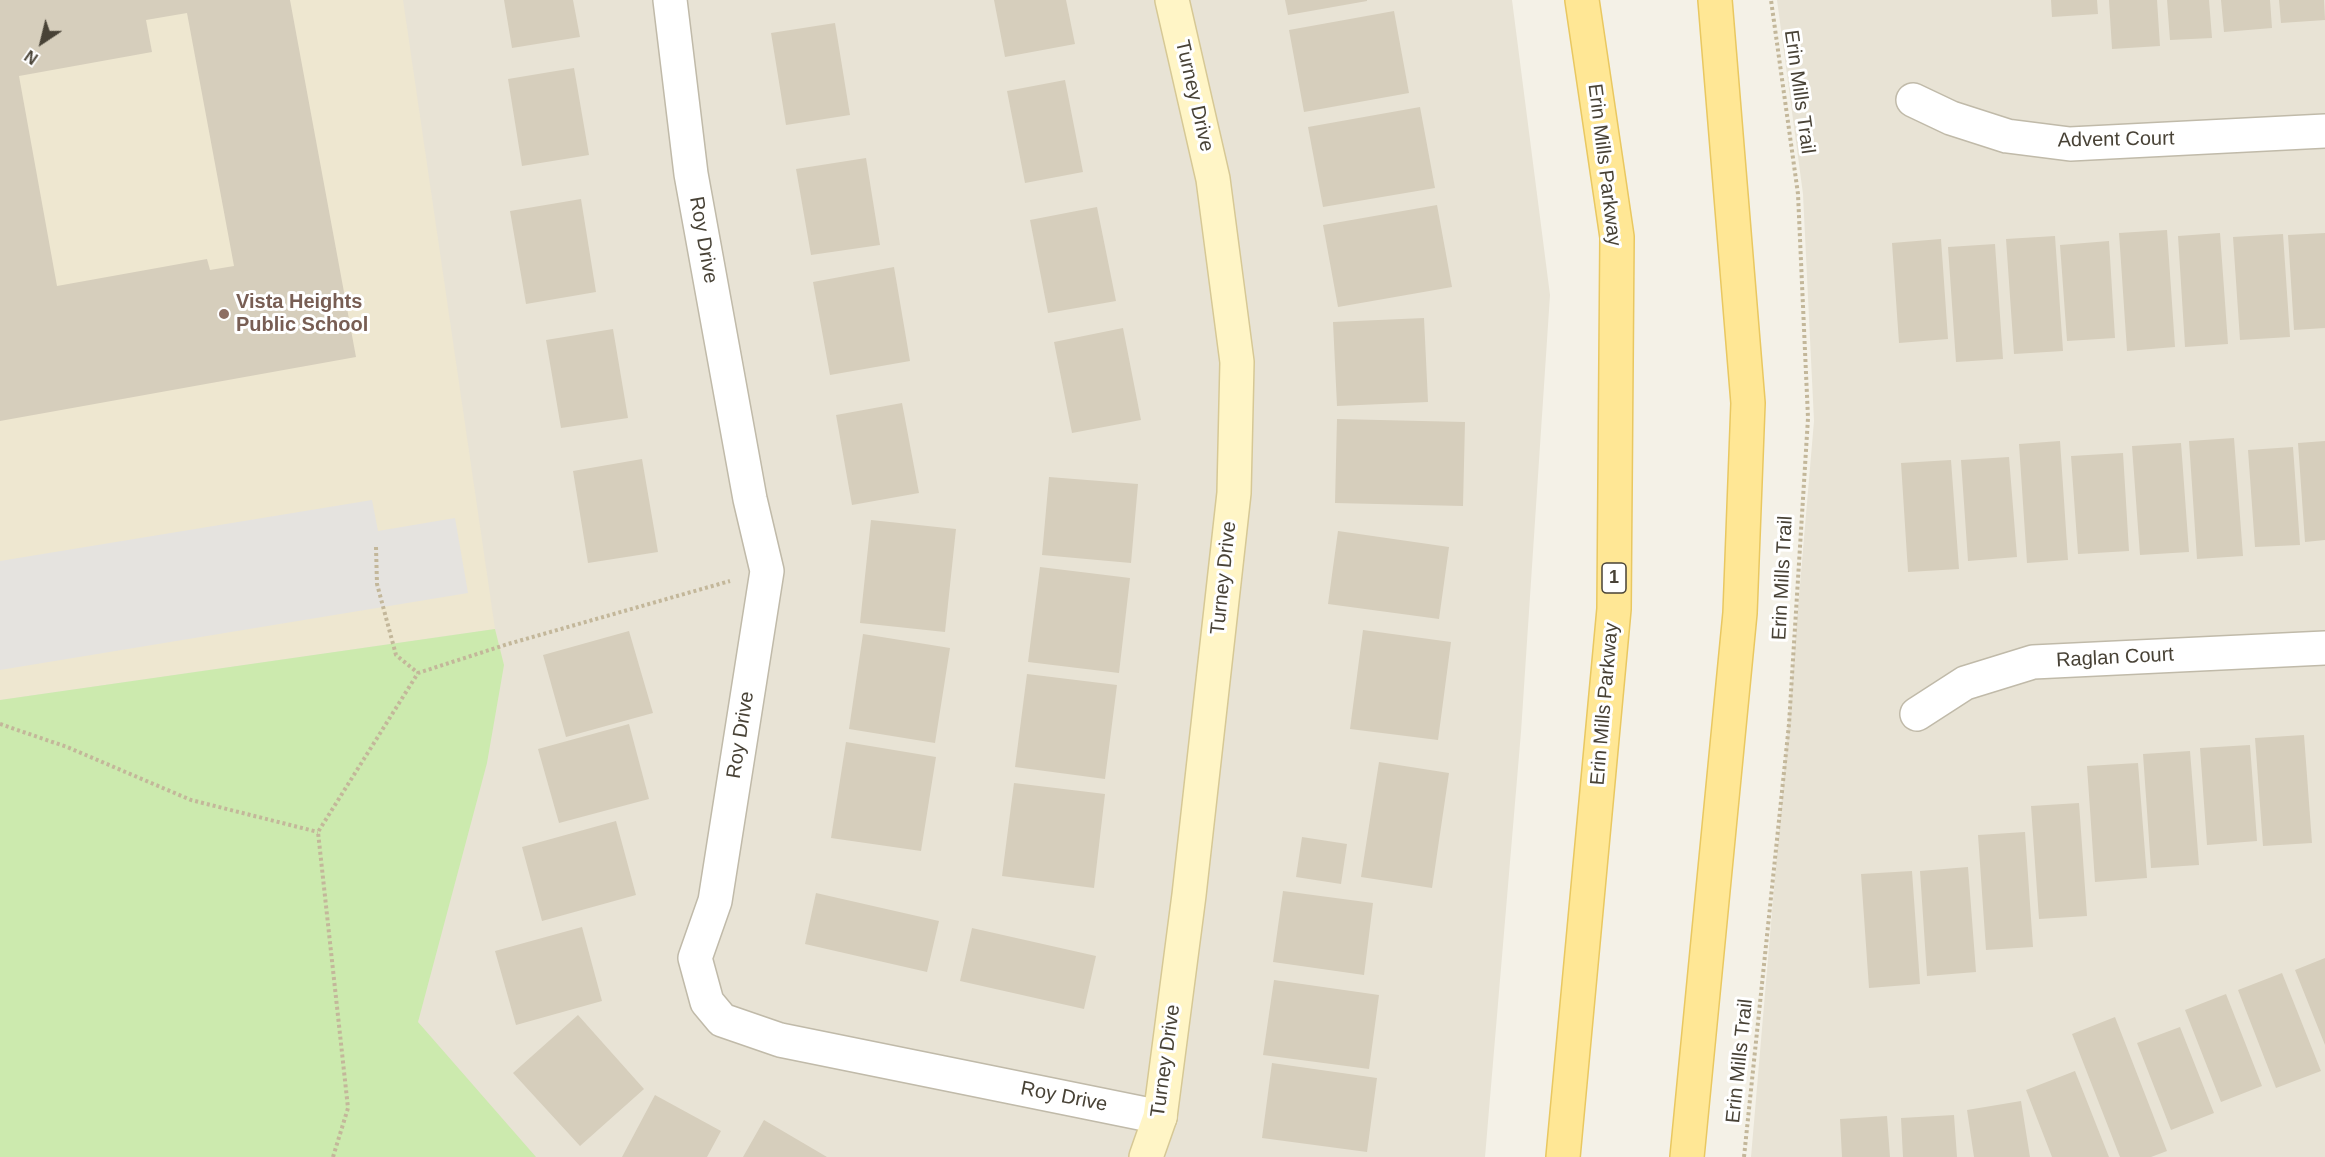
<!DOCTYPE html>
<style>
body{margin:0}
#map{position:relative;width:2325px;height:1157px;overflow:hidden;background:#f4f1e7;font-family:Arial,sans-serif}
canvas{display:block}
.north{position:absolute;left:12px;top:12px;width:60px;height:60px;-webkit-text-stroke:4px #fff;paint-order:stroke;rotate:215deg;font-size:16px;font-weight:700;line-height:24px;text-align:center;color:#484236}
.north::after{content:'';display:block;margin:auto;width:21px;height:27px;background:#484236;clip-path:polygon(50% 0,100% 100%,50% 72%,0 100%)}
</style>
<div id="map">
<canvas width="2325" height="1157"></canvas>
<div class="north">N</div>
</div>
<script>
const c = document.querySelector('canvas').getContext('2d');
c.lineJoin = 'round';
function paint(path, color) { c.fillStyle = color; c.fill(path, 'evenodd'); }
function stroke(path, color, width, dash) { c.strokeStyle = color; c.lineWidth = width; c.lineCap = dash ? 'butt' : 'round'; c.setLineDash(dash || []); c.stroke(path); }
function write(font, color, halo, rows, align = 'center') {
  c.font = font + ' Arial,sans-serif'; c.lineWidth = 6; c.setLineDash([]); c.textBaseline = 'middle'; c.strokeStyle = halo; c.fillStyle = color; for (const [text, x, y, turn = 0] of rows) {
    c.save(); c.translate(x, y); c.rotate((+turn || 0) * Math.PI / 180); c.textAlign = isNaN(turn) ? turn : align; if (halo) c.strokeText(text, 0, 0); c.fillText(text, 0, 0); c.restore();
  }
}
paint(new Path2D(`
 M0,0H1512L1550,295L1521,732L1485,1157H0Z
 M1777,0H2325V1157H1751L1814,421L1803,194Z`), '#e8e3d5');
paint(new Path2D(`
 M0,0H403L495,629L0,700Z`), '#eee7d0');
paint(new Path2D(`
 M495,629L504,665L487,763L418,1022L536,1157H0V700Z`), '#cceaae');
paint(new Path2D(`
 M372,500L378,531L455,518L468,593L0,670V561Z`), '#e5e3df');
paint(new Path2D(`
 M0,0H290L356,357L0,421ZM187,13L234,266L210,270L207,259L57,286L19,76L152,52L146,20Z
 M504,0H573L580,37L512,48Z
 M994,0H1066L1075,44L1005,57Z
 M1285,0H1367V1L1288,15Z
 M2051,0H2097L2098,14L2052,17Z
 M2109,0H2157L2160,46L2112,49Z
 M2167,0H2209L2212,38L2170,40Z
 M2221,0H2270L2272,28L2224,32Z
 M2279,0H2324L2325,20L2281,23Z
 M1394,11L1409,93L1304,112L1289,30Z
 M835,23L850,115L786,125L771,33Z
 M574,68L589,155L522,166L508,79Z
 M1065,80L1083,172L1025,183L1007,91Z
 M1420,107L1435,188L1323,207L1308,127Z
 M866,158L880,245L811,255L796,169Z
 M581,199L596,292L526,304L510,211Z
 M1437,205L1452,287L1338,307L1323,225Z
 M1097,207L1116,301L1048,313L1030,220Z
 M2167,230L2175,347L2127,351L2119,233Z
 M2220,233L2228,344L2185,347L2178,236Z
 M2325,233V328L2294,330L2288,235Z
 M2283,234L2290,337L2240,340L2233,237Z
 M2055,236L2063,351L2014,354L2006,239Z
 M1941,239L1948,339L1899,343L1892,243Z
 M2109,241L2115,338L2067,341L2060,245Z
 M1995,244L2003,359L1956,362L1948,247Z
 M894,267L910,361L830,375L813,282Z
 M1424,318L1428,402L1337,406L1333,322Z
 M1123,328L1141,420L1072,433L1054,342Z
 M613,329L628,418L561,428L546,340Z
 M902,403L919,493L852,505L836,415Z
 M1337,419L1465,422L1463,506L1335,503Z
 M2234,438L2243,556L2197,559L2189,441Z
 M2060,441L2068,560L2027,563L2019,444Z
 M2325,441V540L2305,542L2298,443Z
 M2181,443L2189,552L2140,555L2132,446Z
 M2293,447L2300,545L2255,547L2248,450Z
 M2123,453L2129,551L2078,554L2071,456Z
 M2009,457L2017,557L1968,561L1961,460Z
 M642,459L658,552L588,563L573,471Z
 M1951,460L1959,569L1908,572L1901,463Z
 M1049,477L1138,484L1131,563L1042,555Z
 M871,520L956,529L945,632L860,623Z
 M1338,531L1449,547L1439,619L1328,604Z
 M1040,567L1130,578L1119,673L1028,662Z
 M1363,630L1451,642L1438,740L1350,729Z
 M629,631L653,713L566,737L543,655Z
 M863,634L950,648L935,743L849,729Z
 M1027,674L1117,685L1105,779L1015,767Z
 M629,724L649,799L559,823L538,749Z
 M2304,735L2312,843L2263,846L2255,738Z
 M846,742L936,757L921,851L831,838Z
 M2250,745L2257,841L2207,845L2200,748Z
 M2190,751L2199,865L2151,868L2143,754Z
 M1379,762L1449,773L1432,888L1361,877Z
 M2138,763L2147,878L2095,882L2087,766Z
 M1014,783L1105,794L1094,888L1002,876Z
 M2079,803L2087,916L2039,919L2031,806Z
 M616,821L636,895L542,921L522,847Z
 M2025,832L2033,947L1986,950L1978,835Z
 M1302,837L1347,844L1341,884L1296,877Z
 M1968,867L1976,972L1927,976L1920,871Z
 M1912,871L1920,984L1869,988L1861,874Z
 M1283,891L1373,903L1364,975L1273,962Z
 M816,893L939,921L927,972L805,944Z
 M582,927L602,1001L516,1025L495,951Z
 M972,928L1096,956L1084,1009L960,981Z
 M2325,958V1045L2295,970Z
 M2282,973L2321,1071L2276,1088L2238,990Z
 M1274,980L1379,995L1369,1069L1263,1055Z
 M2226,994L2262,1086L2221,1102L2185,1010Z
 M578,1015L644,1089L580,1146L513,1073Z
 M2115,1017L2167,1151L2151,1157H2120L2072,1034Z
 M2180,1027L2214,1113L2171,1130L2137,1043Z
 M1272,1063L1377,1078L1367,1152L1262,1138Z
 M2075,1071L2109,1157H2052L2026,1090Z
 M655,1095L721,1131L707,1157H622Z
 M2021,1101L2030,1157H1974L1967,1110Z
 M1954,1115L1957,1157H1903L1901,1118Z
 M1887,1116L1890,1157H1842L1840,1119Z
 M764,1120L827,1157H743Z`), '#d6cebc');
const street = new Path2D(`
 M670,0L691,174L750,499L767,571L715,901L695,958L707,1002L722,1020L780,1040L1160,1117
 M1913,100L1951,118L2007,136L2070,144L2325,131
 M1917,714L1965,683L2033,662L2325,648`);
const secondary = new Path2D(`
 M1146,1157L1160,1117L1189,895L1234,493L1237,362L1213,179L1172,0`);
const primary = new Path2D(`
 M1563,1157L1614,609L1617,237L1582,0
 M1687,1157L1740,613L1748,403L1715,0`);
stroke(street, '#c0baa9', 36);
stroke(secondary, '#d6c895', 36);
stroke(primary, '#e9c861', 36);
stroke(new Path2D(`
 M376,547L377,584L396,655L418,673
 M0,724L67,747L191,800L318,832
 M333,1157L348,1108L318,832L418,673L508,644L730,581
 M1744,1157L1789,724L1808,418L1798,194L1771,0`), '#c3b79a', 4, [3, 3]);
stroke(street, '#fff', 33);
stroke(secondary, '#fff5c6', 33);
stroke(primary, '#ffe795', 33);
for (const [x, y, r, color] of [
 [224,314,6,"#8d6e63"]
]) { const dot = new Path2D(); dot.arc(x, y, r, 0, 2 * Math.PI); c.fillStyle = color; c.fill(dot); stroke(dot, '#fff', 2); }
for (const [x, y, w] of [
 [1614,578,24]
]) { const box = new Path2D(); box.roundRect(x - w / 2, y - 15, w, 30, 4.5); c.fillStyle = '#fff'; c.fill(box); stroke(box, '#484236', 1.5); }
write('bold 18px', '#484236', null, [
 ["1",1614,578]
]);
write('20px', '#484236', '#fff', [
 ["Erin Mills Trail",1799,92,82],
 ["Turney Drive",1194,96,77],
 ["Advent Court",2116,140,-1],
 ["Erin Mills Parkway",1604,165,83],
 ["Roy Drive",703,240,80],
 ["Turney Drive",1224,578,-84],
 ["Erin Mills Trail",1783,578,-87],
 ["Raglan Court",2115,658,-3],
 ["Erin Mills Parkway",1605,704,-85],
 ["Roy Drive",741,735,-81],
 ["Turney Drive",1166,1061,-82],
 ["Erin Mills Trail",1740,1061,-84],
 ["Roy Drive",1064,1097,11]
]);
write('bold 20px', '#785e54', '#fff', [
 ["Vista Heights",236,302],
 ["Public School",236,325]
], 'left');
</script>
